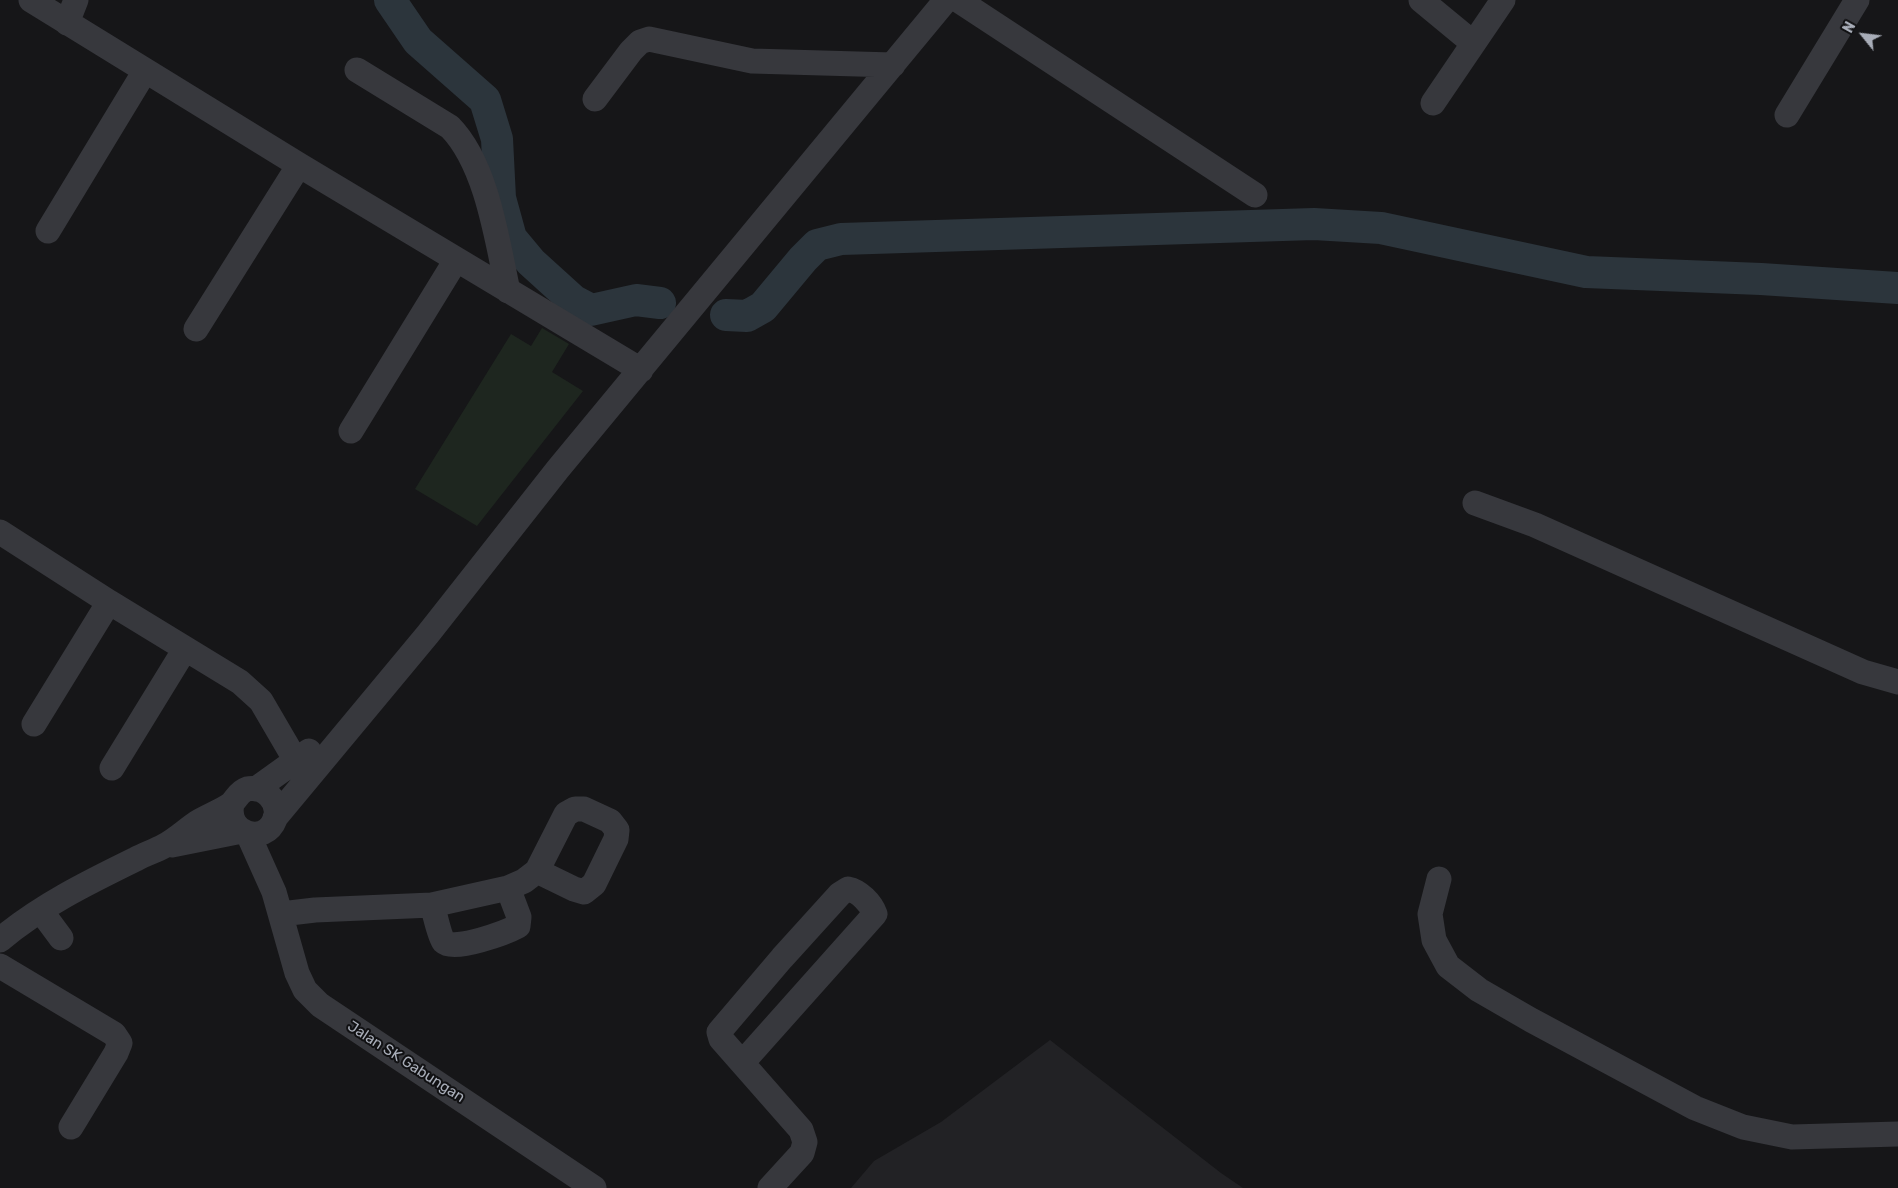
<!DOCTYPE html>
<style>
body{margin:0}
#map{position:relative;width:1898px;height:1188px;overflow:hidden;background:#161618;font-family:Rubik,sans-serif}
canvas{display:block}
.north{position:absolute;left:1838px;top:10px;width:50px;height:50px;-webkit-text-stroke:4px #111113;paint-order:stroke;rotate:299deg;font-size:14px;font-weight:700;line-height:20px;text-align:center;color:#a8adb8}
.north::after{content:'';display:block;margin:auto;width:18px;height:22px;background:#a8adb8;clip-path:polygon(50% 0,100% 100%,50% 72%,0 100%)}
</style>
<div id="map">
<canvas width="1898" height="1188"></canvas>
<div class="north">N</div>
</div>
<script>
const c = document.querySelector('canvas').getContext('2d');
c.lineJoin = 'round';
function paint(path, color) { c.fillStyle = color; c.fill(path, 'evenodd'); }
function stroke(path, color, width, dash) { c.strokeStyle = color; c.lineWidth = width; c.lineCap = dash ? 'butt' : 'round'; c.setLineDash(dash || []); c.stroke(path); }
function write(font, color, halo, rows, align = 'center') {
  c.font = font + ' Rubik,sans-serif'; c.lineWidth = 4; c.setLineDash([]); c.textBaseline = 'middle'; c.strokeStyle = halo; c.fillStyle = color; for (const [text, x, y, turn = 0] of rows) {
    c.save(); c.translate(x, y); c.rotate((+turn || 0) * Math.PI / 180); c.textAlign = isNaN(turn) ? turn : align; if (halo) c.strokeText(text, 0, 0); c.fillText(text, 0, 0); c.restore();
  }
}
paint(new Path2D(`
 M1050,1040L1221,1173L1243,1188H851L874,1161L941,1122Z`), '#222225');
paint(new Path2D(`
 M542,328L569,344L552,372L583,391L477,526L415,489L511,334L531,346Z`), '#1e261f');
stroke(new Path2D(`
 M390,0L418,41L485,100L497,139L500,198L511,238L531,262L574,301L591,310L636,300L660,303
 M726,315L747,316L763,307L803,259L817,245L841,239L1314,224L1381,228L1586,272L1761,279L1898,288`), '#2c353c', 32);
stroke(new Path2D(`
 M31,0L299,165L641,370
 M958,0L1255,195
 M1421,0L1473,43
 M67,23L76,0
 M357,70L450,127C487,165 497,240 508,291
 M595,99L631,51L640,42L649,39L752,61L893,65
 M1433,103L1503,0
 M1787,115L1857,0
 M48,231L145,71
 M196,329L299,165
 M351,431L456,260
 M1475,503L1535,525L1863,672L1898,682
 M0,532L109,602L240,682L261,701L296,761
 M34,724L109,602
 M112,768L185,649
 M256,789L309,751
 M275,818L428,634L558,469L946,0
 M248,834L274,892L297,973L305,990L320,1005L594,1188
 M172,845L242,831
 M1439,879L1430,914L1434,940L1448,966L1479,990L1531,1020L1695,1108L1743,1127L1792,1137L1898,1134
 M432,905C435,913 439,936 444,942C454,952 507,932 518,926L519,917L508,888
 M41,911L61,938
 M281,914L315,910L432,905L508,888L524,881L537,871L566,814L575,809H584L610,821L617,830L616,839L594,884L584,892L574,889L537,871
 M0,940C40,906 89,882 136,859C145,854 155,851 164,846C176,840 186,830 198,822C206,817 225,809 231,804C237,799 238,792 247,789C264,785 281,802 275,819C265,846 225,834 232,804
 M0,966L114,1034L120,1043L116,1053L71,1127
 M743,1062L875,914C871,903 859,891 848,889L840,894L782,958L719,1032L721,1039L801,1130L805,1142L802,1153L770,1188`), '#37383d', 25);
write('15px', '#a8adb8', '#111113', [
 ["Jalan SK Gabungan",406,1062,33]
]);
</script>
